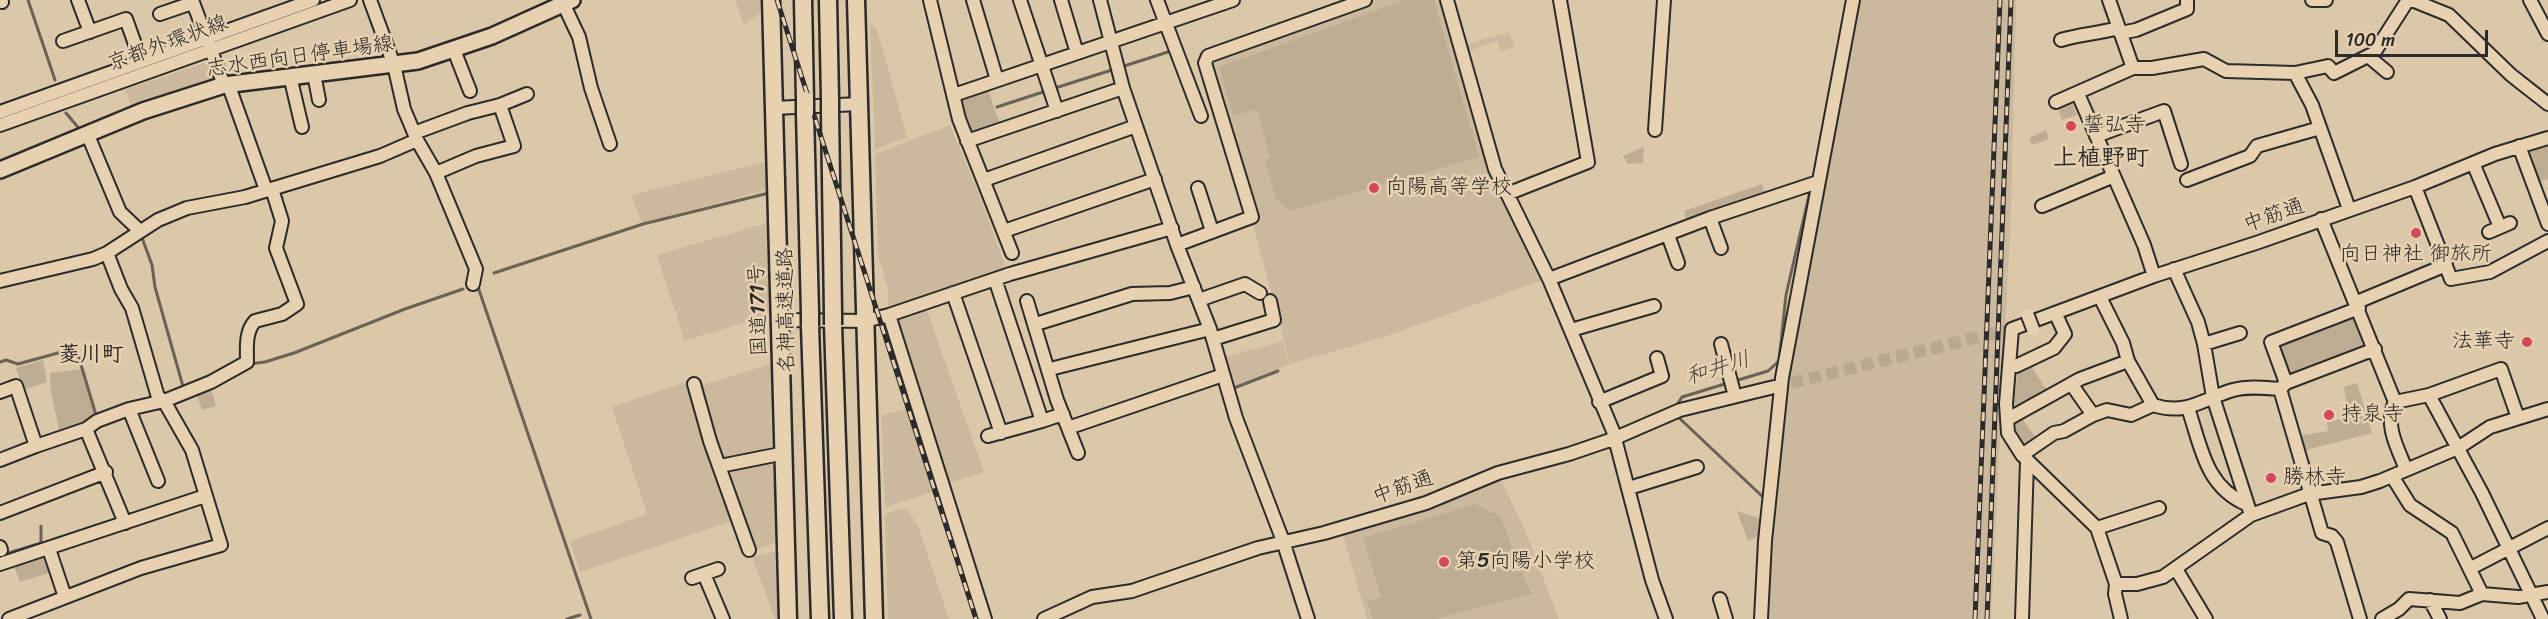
<!DOCTYPE html>
<meta charset="utf-8">
<style>
body{margin:0}
#map{position:relative;width:2548px;height:619px;overflow:hidden;background:#dcc7a8;font-family:Sriracha,sans-serif}
canvas{display:block}
.scale{position:absolute;left:2335px;top:30px;width:153px;height:27px;box-sizing:border-box;border:3px solid #2b2b2b;border-top:0;padding-left:8px;font-size:18px;line-height:21px;white-space:nowrap;color:#2b2b2b;-webkit-text-stroke:4px #e7d1b0;paint-order:stroke}
</style>
<div id="map">
<canvas width="2548" height="619"></canvas>
<div class="scale">100 m</div>
</div>
<script>
const c = document.querySelector('canvas').getContext('2d');
c.lineJoin = 'round';
function paint(path, color) { c.fillStyle = color; c.fill(path, 'evenodd'); }
function stroke(path, color, width, dash) { c.strokeStyle = color; c.lineWidth = width; c.lineCap = dash ? 'butt' : 'round'; c.setLineDash(dash || []); c.stroke(path); }
function write(font, color, halo, rows, align = 'center') {
  c.font = font + ' Sriracha,"Klee One",sans-serif'; c.lineWidth = 5; c.setLineDash([]); c.textBaseline = 'middle'; c.strokeStyle = halo; c.fillStyle = color; for (const [text, x, y, turn = 0] of rows) {
    c.save(); c.translate(x, y); c.rotate((+turn || 0) * Math.PI / 180); c.textAlign = isNaN(turn) ? turn : align; if (halo) c.strokeText(text, 0, 0); c.fillText(text, 0, 0); c.restore();
  }
}
paint(new Path2D(`
 M735,0H760V13L744,25Z
 M1376,0H1443L1493,170L1546,279L1390,335L1290,364L1211,64L1213,60Z
 M1857,0H2016L2011,209L1991,619H1767L1786,378Z
 M870,24L877,29L907,137L875,150Z
 M1509,32L1515,47L1501,51L1497,41L1469,51L1467,44Z
 M210,61L218,83L133,111L125,90Z
 M950,125L981,199L1007,271L888,311V288L878,256L875,154Z
 M769,161L770,189L642,223L631,195Z
 M767,223L770,315L684,341L676,312L739,292L675,312L657,255Z
 M925,305L984,472L946,484L893,316Z
 M1283,341L1289,365L1232,387L1224,357Z
 M771,364V384L733,396L771,385L772,447L724,461L700,386Z
 M688,381L732,521L580,572L570,541L647,514L612,407Z
 M912,407L939,490L885,507L881,416Z
 M770,460L773,463V477H776L778,542L751,551L726,471Z
 M1500,478L1524,528L1559,619H1367L1343,535L1426,510Z
 M906,508L918,525L949,619H888L885,514Z
 M780,550L783,619H775L752,557Z`), '#ccb99d');
paint(new Path2D(`
 M1404,0H1434L1479,157L1290,211L1276,199L1265,160L1270,158L1257,109L1233,116L1219,67Z
 M988,89L1000,125L968,136L958,104L962,97Z
 M2071,100L2077,115L2062,120L2057,106Z
 M2046,130L2049,139L2032,145L2029,138Z
 M2548,144V179L2535,183L2529,163L2531,149Z
 M1644,147L1643,163L1628,164L1623,156Z
 M1762,184L1765,194L1686,219L1684,211Z
 M2354,311L2367,349L2288,376L2275,341Z
 M43,360L47,382L23,390L16,368Z
 M2030,364L2048,392L2017,409L2014,401L2018,371Z
 M81,369L95,413L92,420L60,434L51,392L50,373Z
 M2357,383L2372,433L2302,451L2298,436L2328,431L2327,422L2349,417L2344,387Z
 M210,386L216,406L202,410L196,392Z
 M2021,417L2038,441L2024,448L2013,433V423Z
 M1475,504L1500,516L1531,594L1435,619H1373L1367,601L1381,597L1363,538Z
 M1737,511L1761,519L1760,535L1748,541Z
 M41,556L48,560L52,572L20,582L13,564Z`), '#bead93');
stroke(new Path2D(`
 M28,0L55,80
 M1121,67L1168,52
 M1052,89L1115,69
 M997,107L1046,91
 M66,113L82,132
 M141,235L152,265L155,287L184,390
 M494,273L643,224L769,193
 M477,284L591,619
 M0,362L6,360L18,364L76,348L96,415L102,413
 M250,364L265,362L294,353L405,309L463,289
 M1735,381L1768,371L1779,361L1786,295L1810,191
 M1234,388L1278,371
 M1675,408L1682,397L1728,383
 M1676,415L1764,498
 M775,434V444
 M2,555L41,543V526
 M567,619L580,615`), '#696257', 3);
stroke(new Path2D(`
 M1774,387L2012,329`), '#b9a88f', 12, [12, 6]);
const minor = new Path2D(`
 M1,0L2,2
 M78,0L90,32
 M192,0L224,85L230,89L266,190
 M370,0L394,65L404,109L417,140L436,173L476,269L473,284
 M930,0L959,119L1012,253
 M973,0L997,80
 M1020,0L1057,111
 M1061,0L1077,53
 M1100,0L1123,88L1177,245L1210,329L1236,418L1283,541L1308,619
 M1157,0L1201,116
 M1447,0L1495,169L1549,279L1613,431L1652,580L1666,619
 M2109,0L2133,68
 M2312,0H2326
 M2412,0L2449,15L2511,75L2548,104
 M2530,0L2548,34
 M563,3L579,37L591,88L610,144
 M160,14L192,3
 M2120,33L2136,30L2187,9V0
 M2061,40C2080,34 2097,34 2118,28
 M63,41L126,19L141,61
 M454,50L470,91
 M2368,56L2387,72
 M314,74L319,100
 M290,76L302,127
 M2078,94L2144,245L2154,276
 M954,95L1233,0
 M2056,102L2133,68H2152L2204,59L2226,71L2295,73
 M500,105L527,94
 M774,108L859,104
 M0,112L313,0
 M0,125L350,0
 M1655,130L1664,0
 M87,133L120,212L140,231
 M414,133L468,113L500,105L514,146L476,156L436,173
 M2096,136L2164,111L2181,164
 M967,141L1123,88
 M2519,146L2548,224
 M2473,163L2500,227
 M984,180L1136,126
 M2187,180L2250,156L2257,146L2320,128
 M2415,187L2451,279L2490,272L2548,241
 M1198,188L1212,231
 M1507,194L1588,162L1560,0
 M2042,206L2114,176
 M2349,209L2312,105L2295,73L2328,66L2334,73L2374,53L2408,0
 M1710,218L1721,248
 M2321,219L2395,402L2429,395L2482,493L2543,619
 M1004,231L1155,179
 M2489,232L2510,223
 M1668,235L1678,263
 M1177,245L1252,217L1205,63L1208,56L1365,0
 M107,253L121,289L132,308L158,397L164,401L211,382L247,362C247,348 245,332 255,321L282,314L297,304L276,248L282,221L272,189
 M2174,269L2198,322L2204,344L2213,397L2251,515
 M995,279L1042,421L1063,414
 M1549,279L1710,218L1818,182
 M0,281L93,259L107,253L158,220L187,208L245,197L380,156L417,140
 M953,293L1001,433
 M2100,297L2123,343L2128,361L2153,405C2187,416 2202,399 2233,390C2248,386 2264,388 2280,389L2286,383L2375,349
 M1199,300L1245,284L1260,293
 M1027,301L1057,400L1078,453
 M2357,302L2446,265
 M889,315L1010,274L1172,228
 M781,320L865,321L889,315L985,619
 M1036,324L1132,294L1170,293L1194,287
 M1571,330L1654,306
 M1213,339L1274,320L1270,301
 M1721,344L1733,389
 M2204,344L2240,333
 M2016,366L2054,348L2065,334L2058,319
 M1050,369L1210,329
 M2286,383L2271,342L2359,308
 M694,384L710,441L749,550
 M2072,385L2093,415
 M2280,389L2322,533L2332,536L2337,542L2360,619
 M0,392L16,386L36,446L0,460
 M2429,395L2501,369L2518,418
 M1599,402L1662,376L1657,358
 M2395,402C2384,424 2397,447 2406,469
 M2188,408C2201,446 2205,486 2246,504
 M129,409L158,481
 M2008,419L2080,379L2128,361
 M1068,428L1223,375
 M86,429L125,523
 M988,436L1042,421
 M2022,455L2054,433L2064,431L2093,415L2107,410L2131,415L2153,405
 M720,466L785,453
 M2392,476L2410,505L2452,533L2482,594
 M1629,488L1697,467
 M0,513L106,472
 M2097,528L2159,508
 M0,547L1,550
 M49,549L65,597
 M0,564L205,496
 M2471,568L2548,528
 M2176,569L2206,619
 M704,574L723,619
 M692,578L718,569
 M2116,584H2137L2163,577L2251,515L2309,494L2361,487L2380,481L2458,448L2490,427L2548,409
 M1720,599L1726,619
 M2430,600L2440,619
 M9,619L141,568L221,545L192,450L164,401L129,409L97,421L86,429L36,446
 M1044,619L1092,597L1132,591L1258,548L1324,533L1426,503L1498,473L1569,454L1613,439L1680,410L1774,387
 M1761,619L1765,541L1782,378L1853,0
 M2022,619L2027,461
 M2121,619L2115,594L2116,584L2097,528L2022,455L2008,433L2006,404L2012,329L2154,276L2259,242L2415,187L2495,154L2548,138
 M2382,619L2399,609L2409,599L2460,603L2482,594L2518,597L2548,592`);
const major = new Path2D(`
 M0,170L143,111L224,85L418,61L492,36L572,0`);
const highway = new Path2D(`
 M771,0L788,619
 M803,0L805,100
 M828,0L830,99
 M856,0L874,619
 M830,112L833,313
 M805,113L810,313
 M833,325L843,619
 M810,326L820,619`);
stroke(minor, '#2b2b2b', 16);
stroke(major, '#2b2b2b', 20);
stroke(highway, '#2b2b2b', 21);
stroke(minor, '#e7d1b0', 12);
stroke(major, '#e7d1b0', 15);
stroke(highway, '#e7d1b0', 16);
const rail = new Path2D(`
 M777,0L976,619
 M1975,619L2000,0
 M1987,619L2011,0`);
stroke(rail, '#2b2b2b', 5);
stroke(rail, '#e7d1b0', 3, [9]);
const minorBridge = new Path2D(`
 M2028,316L2033,329`);
const highwayBridge = new Path2D(`
 M830,99V112
 M805,100V113
 M810,313V326
 M833,313V325`);
stroke(minorBridge, '#2b2b2b', 16, []);
stroke(highwayBridge, '#2b2b2b', 21, []);
stroke(minorBridge, '#e7d1b0', 12);
stroke(highwayBridge, '#e7d1b0', 16);
for (const [x, y, r, color] of [
 [2071,126,6,"#d1495b"],
 [1374,188,6,"#d1495b"],
 [2416,233,6,"#d1495b"],
 [2527,342,6,"#d1495b"],
 [2329,415,6,"#d1495b"],
 [2271,478,6,"#d1495b"],
 [1444,562,6,"#d1495b"]
]) { const dot = new Path2D(); dot.arc(x, y, r, 0, 2 * Math.PI); c.fillStyle = color; c.fill(dot); stroke(dot, '#e7d1b0', 2); }
write('21px', '#2b2b2b', '#e7d1b0', [
 ["京都外環状線",168,44,-20],
 ["志水西向日停車場線",300,57,-8],
 ["中筋通",2274,216,-19],
 ["国道171号",759,310,-92],
 ["名神高速道路",787,310,-91],
 ["中筋通",1403,488,-19]
]);
write('21px', '#2b2b2b', '#e7d1b0', [
 ["誓弘寺",2083,126],
 ["向陽高等学校",1386,188],
 ["向日神社 御旅所",2416,255,"center"],
 ["法華寺",2515,342,"right"],
 ["持泉寺",2341,415],
 ["勝林寺",2283,478],
 ["第5向陽小学校",1456,562]
], 'left');
write('bold 22px', '#2b2b2b', '#e7d1b0', [
 ["菱川町",91,355]
]);
write('italic 22px', '#45423e', '#e7d1b0', [
 ["和井川",1718,369,-17]
]);
write('bold 24px', '#2b2b2b', '#e7d1b0', [
 ["上植野町",2101,159]
]);
</script>
